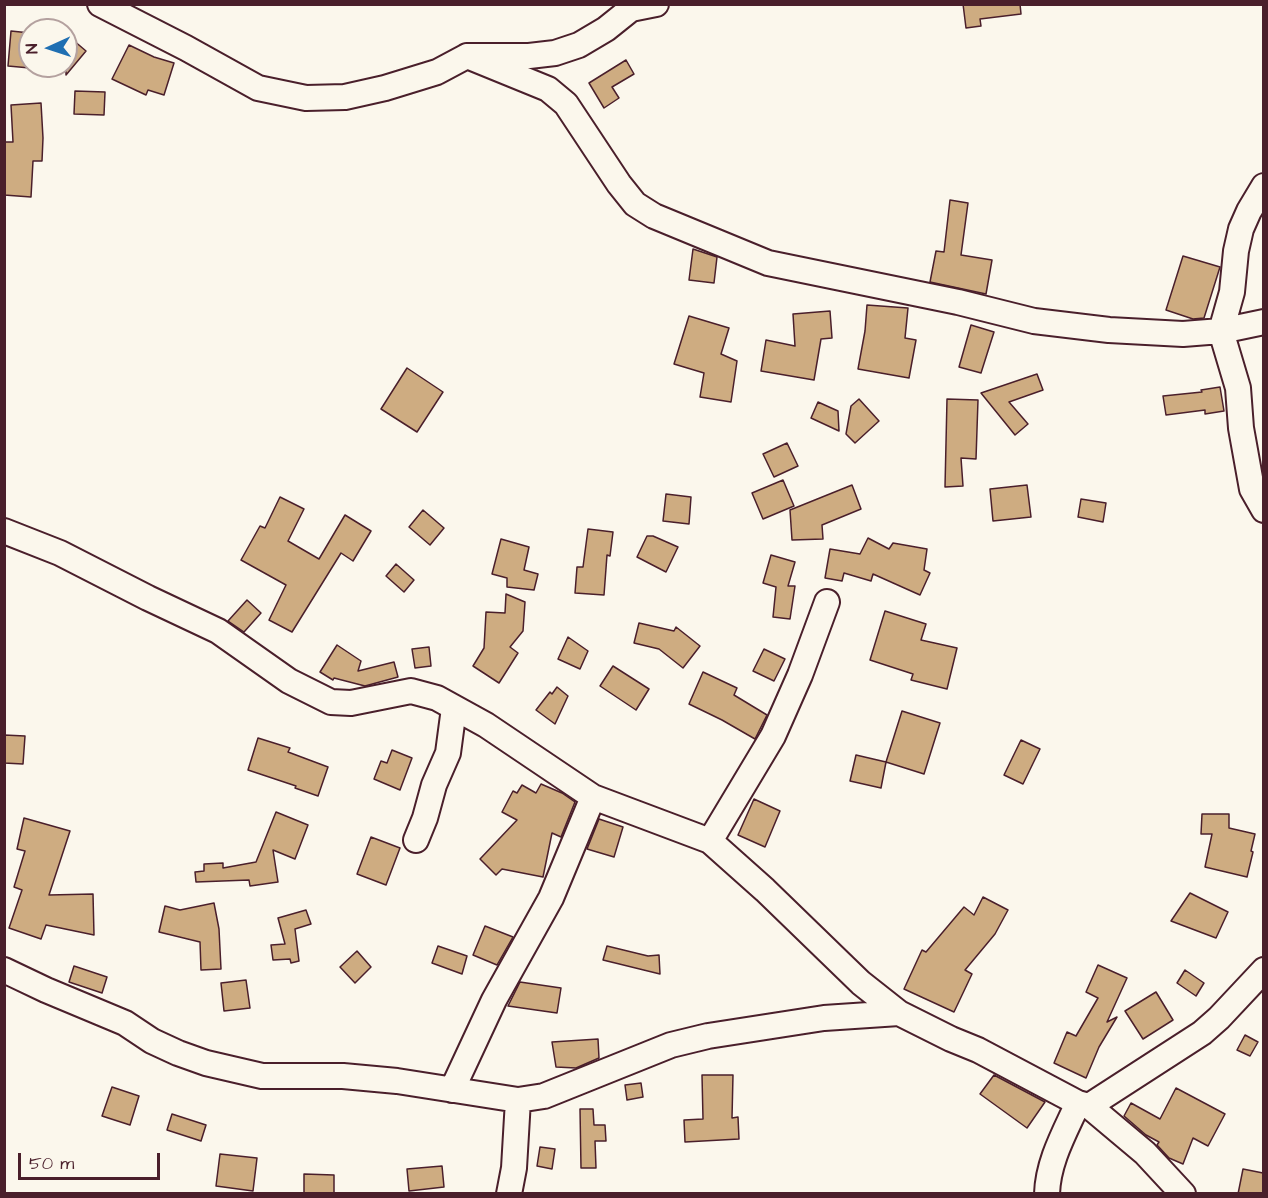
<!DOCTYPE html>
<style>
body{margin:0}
#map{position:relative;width:1268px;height:1198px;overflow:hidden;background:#fbf7ec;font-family:"Architects Daughter",sans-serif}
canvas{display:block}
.frame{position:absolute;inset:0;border:6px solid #4a1f2b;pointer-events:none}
.north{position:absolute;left:18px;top:18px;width:60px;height:60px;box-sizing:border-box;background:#fbf7ec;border:2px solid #b4a19f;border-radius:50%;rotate:267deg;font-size:16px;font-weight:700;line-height:24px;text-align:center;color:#4a1f2b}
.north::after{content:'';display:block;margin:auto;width:21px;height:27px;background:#1f6fb2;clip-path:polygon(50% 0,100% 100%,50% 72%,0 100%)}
.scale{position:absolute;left:18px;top:1153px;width:142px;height:27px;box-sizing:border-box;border:3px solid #4a1f2b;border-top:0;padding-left:8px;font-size:18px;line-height:21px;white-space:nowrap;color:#4a1f2b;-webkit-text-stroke:4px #fbf7ec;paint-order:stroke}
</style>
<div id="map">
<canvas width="1268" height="1198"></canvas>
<div class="frame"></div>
<div class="north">N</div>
<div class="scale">50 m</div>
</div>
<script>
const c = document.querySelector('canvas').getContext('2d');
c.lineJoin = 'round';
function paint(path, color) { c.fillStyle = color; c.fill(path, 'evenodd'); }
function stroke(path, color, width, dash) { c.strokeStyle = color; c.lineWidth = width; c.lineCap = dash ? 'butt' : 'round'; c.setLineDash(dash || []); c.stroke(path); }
const building = new Path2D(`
 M963,4H1020L1021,14L980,19L981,26L966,28Z
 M11,31L30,33V68L8,66Z
 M66,34L86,51L66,75Z
 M129,45L154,57L174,63L164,95L148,90L146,95L112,79Z
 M626,60L634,74L612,87L619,98L604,108L589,83Z
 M75,91L105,92L104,115L74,114Z
 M41,103L43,138L42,161H33L31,197L4,195V142H13L11,105Z
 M950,200L968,203L961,255L992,260L986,294L930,282L936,251L944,252Z
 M693,249L717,257L714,283L689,280Z
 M1183,256L1220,267L1204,318L1193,319L1166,310Z
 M867,305L908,308L905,338L916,340L909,378L858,369L865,331Z
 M830,311L832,338L821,339L814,380L761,371L766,340L795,346L793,314Z
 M689,316L729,328L721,354L737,361L731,402L700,397L704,373L674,364Z
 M971,325L994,332L981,373L959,367Z
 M407,368L443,392L417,432L381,409Z
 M1037,374L1043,390L1009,402L1028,424L1015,435L981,393Z
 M1220,387L1224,411L1205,414V410L1166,415L1163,396L1202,392L1201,390Z
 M859,399L879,421L855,443L846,434L851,406Z
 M947,399L978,400L976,459L961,458L963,486L945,487Z
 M818,402L838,411L839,431L811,418Z
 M787,443L798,466L774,477L763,454Z
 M783,480L794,506L763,519L752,493Z
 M852,485L861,509L822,525L823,539L792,540L790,510Z
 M1027,485L1031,517L993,521L990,489Z
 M666,494L691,497L689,524L663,521Z
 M280,497L304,509L288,541L319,559L345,515L371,531L353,561L341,553L292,632L269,620L286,585L241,560L260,526L265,528Z
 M1081,499L1106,503L1103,522L1078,517Z
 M423,510L444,528L430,545L409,527Z
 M588,529L613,532L610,556L607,555L604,595L575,593L577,567H583Z
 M647,536H653L678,547L666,572L637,557Z
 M868,538L889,549L893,543L927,549L924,570L930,573L920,595L873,574L871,581L844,573L842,581L825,578L830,549L860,554Z
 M501,539L529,547L524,570L538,574L534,590L507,587V578L492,574Z
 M771,555L795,562L788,586H795L790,619L773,617L776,587L763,583Z
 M396,564L414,580L404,592L386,576Z
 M506,594L525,602L523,631L510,647L518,653L499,683L473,666L484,648L486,612L505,613Z
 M247,600L261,613L244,632L228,621Z
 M885,611L926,624L921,640L957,648L947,689L911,680L913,674L870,660Z
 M639,623L674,631L676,627L700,646L683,668L659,649L634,643Z
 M568,637L588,651L580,669L558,659Z
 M337,645L361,661L358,671L394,662L398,677L365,686L334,678L333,680L320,672Z
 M429,647L431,666L415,668L412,649Z
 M764,649L785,659L774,681L753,671Z
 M613,666L649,689L636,710L600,686Z
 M703,672L737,688L734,695L767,715L755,739L722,720L689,704Z
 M557,687L568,696L555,724L536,710L550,692L552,694Z
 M902,711L940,723L924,774L886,762Z
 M4,735L25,736L23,764L4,763Z
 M258,738L290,748L288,752L328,767L318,796L295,788L296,786L248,770Z
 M1021,740L1040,749L1023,784L1004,775Z
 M392,750L412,758L400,790L374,779L381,761L387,763Z
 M856,755L886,762L881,788L850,781Z
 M541,784L562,793L575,802L561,837L552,833L543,877L502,869L496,875L480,859L517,820L502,812L513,791L517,793L522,785L536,793Z
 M754,799L780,811L765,847L738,835Z
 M276,812L308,825L295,859L273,850L278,882L250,886L249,880L196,882L195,872L204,871V864L223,863V868L256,862Z
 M1202,814H1229V828L1255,834L1251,851L1253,852L1247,877L1205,867L1212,834H1201Z
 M24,818L70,831L49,895L93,894L94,935L46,925L41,939L9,928L22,890L14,887L25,851L17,849Z
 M599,819L623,827L614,857L587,849Z
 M371,837L400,848L386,885L357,874Z
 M1190,893L1228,912L1216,938L1171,921Z
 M983,897L1008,910L995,934L965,970L972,974L954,1012L904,989L922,950L926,952L964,907L974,915Z
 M214,903L219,929L221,969L201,970L200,942L159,932L165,906L180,910Z
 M306,910L311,924L295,929L299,961L291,963L290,959L273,960L271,945L285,944L278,918Z
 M485,926L513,937L497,965L473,955Z
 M438,946L467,956L462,974L432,963Z
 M607,946L648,956L659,955L660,974L603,960Z
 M357,951L371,967L355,983L340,967Z
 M1098,965L1127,978L1107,1022L1117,1017L1099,1047L1086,1078L1054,1063L1067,1032L1076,1036L1098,998L1086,992Z
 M74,966L107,977L102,993L69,982Z
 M1185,970L1204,983L1196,996L1177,983Z
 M246,980L250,1008L224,1011L221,983Z
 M520,982L561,988L557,1013L508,1006Z
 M1156,992L1173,1020L1143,1039L1125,1011Z
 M1245,1035L1258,1042L1250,1056L1237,1050Z
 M598,1039L599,1058L576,1068L556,1067L552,1042Z
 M702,1075H733L732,1118L738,1117L739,1139L685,1142L684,1120L703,1119Z
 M994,1075L1045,1102L1027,1128L980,1094Z
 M641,1083L643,1097L627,1100L625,1085Z
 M112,1087L139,1096L130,1125L102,1116Z
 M1176,1088L1225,1114L1208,1146L1193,1138L1183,1164L1169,1158L1157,1145L1159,1142L1146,1135L1124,1116L1131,1103L1160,1119Z
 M580,1109H593L594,1125H605L606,1141H595L596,1168H581Z
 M172,1114L206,1125L201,1141L167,1130Z
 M540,1147L555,1149L552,1169L537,1166Z
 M220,1154L257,1158L253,1191L216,1186Z
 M442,1166L444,1187L409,1191L407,1169Z
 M1243,1169L1263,1173V1194H1238Z
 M304,1174L334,1175V1194H304Z`);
paint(building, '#ceac81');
stroke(building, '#4a1f2b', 1.5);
const minor = new Path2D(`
 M100,4L186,48L258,88L306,98L345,97L385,88L437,72L467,56H529L555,53L579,45L606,29L631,9L656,4
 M467,56L548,89L566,104L619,184L635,204L654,216L768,263L958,302L1034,321L1109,330L1183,334L1221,331L1264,322
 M1264,186L1249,211L1241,229L1236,251L1232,292L1221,331L1238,388L1241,428L1252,489L1264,510
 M4,531L60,553L148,598L218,631L289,681L331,702L351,703L411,691L437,698L486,725L593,797L710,841L765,890L861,983L899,1013L951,1039L978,1050L1078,1103L1089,1106L1145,1153L1183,1194
 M416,840L425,818L434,785L448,753L454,708
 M710,841L773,736L800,675L827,602
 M4,970L46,990L125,1023L152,1041L178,1053L206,1063L262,1076H343L397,1081L518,1100L544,1096L671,1045L708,1036L824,1018L899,1013
 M452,1090L494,1000L551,898L593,797
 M1089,1106L1202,1033L1219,1018L1264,970
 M509,1194L514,1168L518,1100
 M1047,1194C1048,1161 1065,1132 1078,1103`);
stroke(minor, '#4a1f2b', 28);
stroke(minor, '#fbf7ec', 24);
</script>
